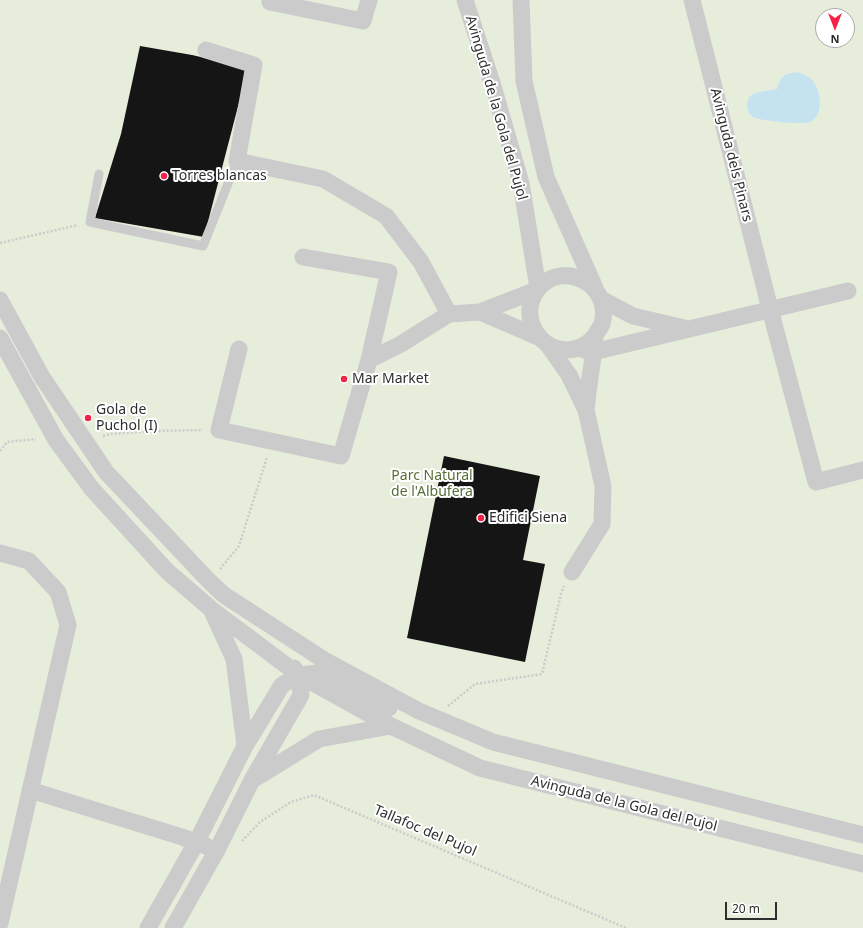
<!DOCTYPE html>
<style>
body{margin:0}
#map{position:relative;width:863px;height:928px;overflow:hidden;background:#fff;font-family:"Noto Sans",sans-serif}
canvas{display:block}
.north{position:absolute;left:815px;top:8px;width:40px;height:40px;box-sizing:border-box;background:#fff;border:1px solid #ababab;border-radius:50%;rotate:180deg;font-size:11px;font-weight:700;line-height:16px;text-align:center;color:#2e2e2e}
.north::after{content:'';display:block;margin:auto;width:14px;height:18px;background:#f42148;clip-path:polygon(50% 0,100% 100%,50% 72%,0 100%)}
.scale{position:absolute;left:725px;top:902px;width:52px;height:18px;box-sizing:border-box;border:2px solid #2e2e2e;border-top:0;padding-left:5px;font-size:12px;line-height:14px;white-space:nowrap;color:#2e2e2e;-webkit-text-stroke:3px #fff;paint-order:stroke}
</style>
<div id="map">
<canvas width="863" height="928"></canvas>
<div class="north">N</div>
<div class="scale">20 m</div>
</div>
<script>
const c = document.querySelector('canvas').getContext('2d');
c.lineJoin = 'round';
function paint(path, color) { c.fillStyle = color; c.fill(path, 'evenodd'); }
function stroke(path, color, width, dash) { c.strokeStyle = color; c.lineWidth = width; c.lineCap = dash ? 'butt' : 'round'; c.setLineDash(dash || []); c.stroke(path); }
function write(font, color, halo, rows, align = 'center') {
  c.font = font + ' "Noto Sans",sans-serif'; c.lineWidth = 4; c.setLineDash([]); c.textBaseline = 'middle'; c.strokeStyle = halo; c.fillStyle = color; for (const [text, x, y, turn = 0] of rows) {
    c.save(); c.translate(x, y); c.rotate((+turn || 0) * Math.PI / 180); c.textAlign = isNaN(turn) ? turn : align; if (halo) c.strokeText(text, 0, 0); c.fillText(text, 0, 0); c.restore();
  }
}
paint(new Path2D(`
 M0,0H863V928H0ZM823,16H847V40H823Z`), '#e6eddb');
paint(new Path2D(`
 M797,72C803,74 809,76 813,81C821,91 824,115 810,122C804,125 767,121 759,119C753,118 749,115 748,110C743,90 764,92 777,89C781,76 783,74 797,72Z`), '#c5e3ef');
paint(new Path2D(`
 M140,46L192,55L248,68L204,237L95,218L121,134Z
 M444,456L540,476L523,560L545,564L525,662L407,638Z`), '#151515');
stroke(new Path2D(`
 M0,243L78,225
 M103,436L111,434L154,431L203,430
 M0,451L7,442L36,439
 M220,569L239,546L267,457
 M448,706L475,684L542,674L561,594L564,586
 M242,841L260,822L291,802L314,795L626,928`), '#cbcbcb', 2.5, [2, 2]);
stroke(new Path2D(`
 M99,174L90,222L203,246L237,161`), '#cbcbcb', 9);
stroke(new Path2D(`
 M465,0L493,86L521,183L538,288
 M521,0L524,81L546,177L595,288
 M692,0L770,309L816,482L863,470
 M270,2L363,21L369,0
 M206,50L254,65L237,161L323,179L386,216L421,262L449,314
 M303,257L389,272L369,360
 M601,299L633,316L684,328
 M0,300L42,377L106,472L210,582L224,595L324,660L419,711L493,742L863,835
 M480,312L538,337
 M0,338L56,440L92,489L167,571L211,609L299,675L391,726L480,768L863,864
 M548,345L569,375L586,410L603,486L602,524L572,572
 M239,349L219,430L341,456L369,360L401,344L449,314L480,312L537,290
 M584,350L593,352L848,291
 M586,410C588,393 590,375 593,358C593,352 593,344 595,337C596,332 600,329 602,324C608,303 596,283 575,277C565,274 552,276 544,283C508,313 547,368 586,344C589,342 592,339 595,336
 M0,553L29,561L58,592L68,625L0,923
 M212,611L234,659L245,746
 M254,779L319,739L391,726
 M30,790L182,837L206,846
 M148,928L196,843L245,746L282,685L299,675L317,673L389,708
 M173,928L217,850L252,780L301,695L299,675L294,668`), '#cbcbcb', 17);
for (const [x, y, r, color] of [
 [164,176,4,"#f42148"],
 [344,379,4,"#f42148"],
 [88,418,4,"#f42148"],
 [481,518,4,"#f42148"]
]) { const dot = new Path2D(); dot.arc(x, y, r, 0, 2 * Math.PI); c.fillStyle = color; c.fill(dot); stroke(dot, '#fff', 1.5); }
write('14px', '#2e2e2e', '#fff', [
 ["Avinguda de la Gola del Pujol",496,108,74],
 ["Avinguda dels Pinars",731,155,76],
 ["Avinguda de la Gola del Pujol",624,804,14],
 ["Tallafoc del Pujol",425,831,23]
]);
write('14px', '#2e2e2e', '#fff', [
 ["Torres blancas",172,176],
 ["Mar Market",352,379],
 ["Gola de",96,410],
 ["Puchol (I)",96,426],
 ["Edifici Siena",489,518]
], 'left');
write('14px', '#576e38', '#fff', [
 ["Parc Natural",432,476],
 ["de l'Albufera",432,492]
]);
</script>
